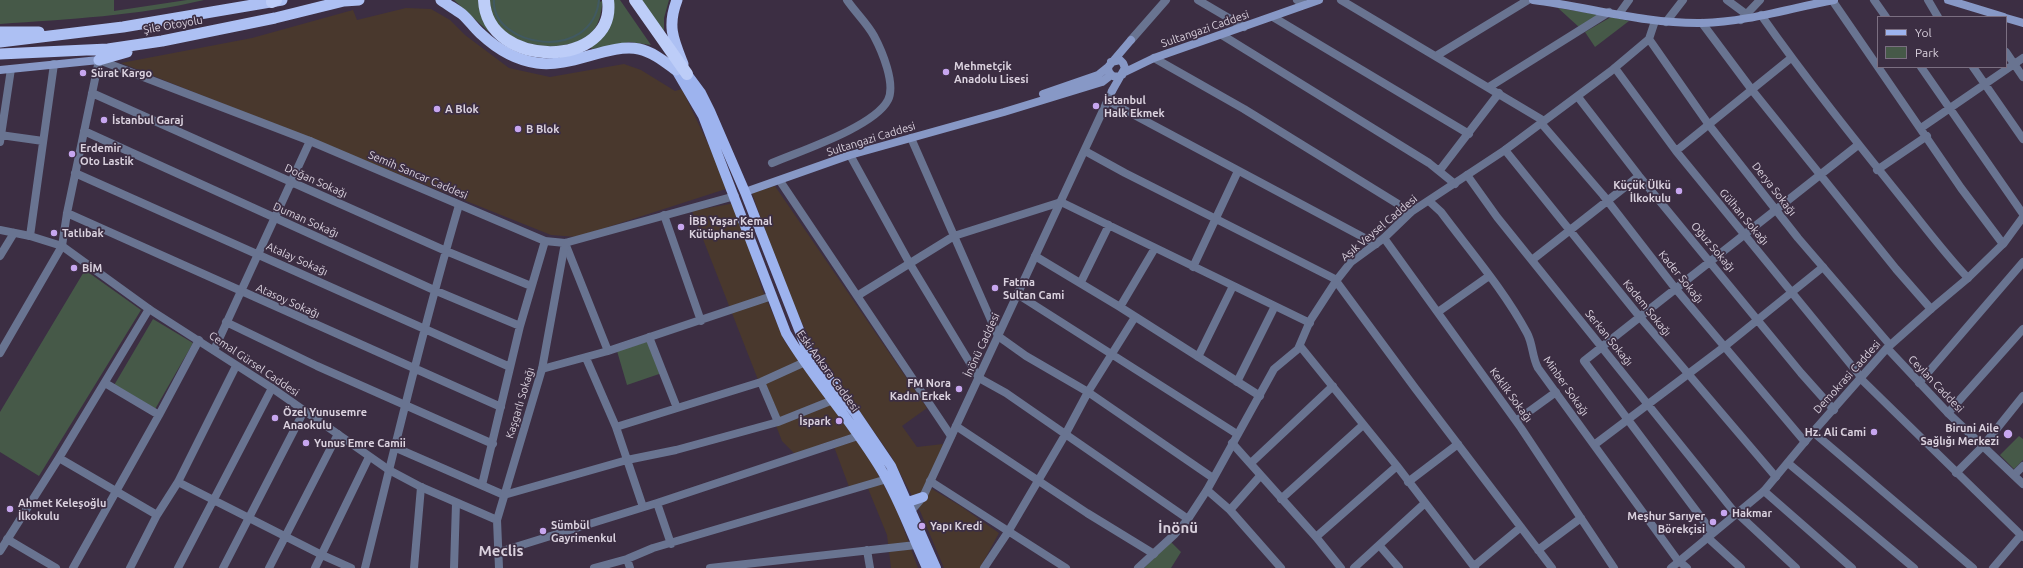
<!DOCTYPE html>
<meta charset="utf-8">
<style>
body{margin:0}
#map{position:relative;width:2023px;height:568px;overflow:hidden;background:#3c2e43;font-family:Ubuntu,sans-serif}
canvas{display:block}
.legend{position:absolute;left:1877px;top:16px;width:130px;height:52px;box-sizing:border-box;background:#3c2e43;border:1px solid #7b6f81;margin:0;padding:5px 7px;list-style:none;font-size:12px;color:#dad1de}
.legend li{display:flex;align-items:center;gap:8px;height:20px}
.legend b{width:20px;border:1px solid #7b6f81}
</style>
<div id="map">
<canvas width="2023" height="568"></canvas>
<ul class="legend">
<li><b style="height:5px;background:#9db3ee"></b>Yol</li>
<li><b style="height:11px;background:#465948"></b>Park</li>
</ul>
</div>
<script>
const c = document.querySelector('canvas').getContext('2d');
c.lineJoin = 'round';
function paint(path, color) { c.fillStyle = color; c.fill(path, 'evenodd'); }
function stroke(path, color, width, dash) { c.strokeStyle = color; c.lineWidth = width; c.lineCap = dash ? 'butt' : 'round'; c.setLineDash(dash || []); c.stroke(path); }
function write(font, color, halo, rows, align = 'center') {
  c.font = font + ' Ubuntu,sans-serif'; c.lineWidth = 3.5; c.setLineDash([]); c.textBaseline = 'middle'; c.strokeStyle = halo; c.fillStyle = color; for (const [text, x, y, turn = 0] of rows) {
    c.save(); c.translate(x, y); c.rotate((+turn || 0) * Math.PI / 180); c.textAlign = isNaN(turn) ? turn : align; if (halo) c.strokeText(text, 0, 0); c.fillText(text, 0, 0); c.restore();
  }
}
paint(new Path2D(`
 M406,8L431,9L450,20L465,35L509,68L550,77L624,64L641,70L675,91L682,89L729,188L577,237L551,235L121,63L252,38L353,10L357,20Z
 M775,186L927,408L902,426L917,447L943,444L927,486L959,505L999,533L980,568H944L920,511L891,456L859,410L820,360L787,292L752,193Z
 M735,203L762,289L785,342L867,454L896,508L918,568H891L887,535L867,486L851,492L833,444L797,456L782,441L692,211Z`), '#49382d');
paint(new Path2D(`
 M0,0H114V11L187,0H204C137,16 69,19 0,24Z
 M454,0H479L482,19L490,33Z
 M489,0H600V2L603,0C601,12 600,23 592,32C569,55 512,49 495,21C491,15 491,6 489,0Z
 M613,0H620L651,45L630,42L592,49L590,46C609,33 609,21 613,0Z
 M640,0H669L664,18V34Z
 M1558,8L1600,15L1580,28Z
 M1611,17L1629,21L1595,47L1585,32Z
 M85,270L141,310L39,476L0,452V412Z
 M153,319L193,343L154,411L113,387Z
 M649,341L662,373L627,385L617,351Z
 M2019,436L2023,439V460L2014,469L2000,455Z
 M1171,542L1181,552L1171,568H1144Z`), '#465948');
stroke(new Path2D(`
 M494,0C491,47 592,64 599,0`), '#415961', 2);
stroke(new Path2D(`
 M1198,0L1244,27
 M1297,0L1304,4
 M1341,0L1544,121
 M1727,0L1746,14
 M1832,0L1878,67
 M1874,0L1886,17
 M1928,0L1938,17
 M1619,14L1629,0
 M1761,15C1806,79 1855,140 1904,201C1925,227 1945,254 1968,278
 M1273,17L1469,134
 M1666,22L1683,0
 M1702,23L1752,90L1896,269L1931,309
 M1222,35L1429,163L1455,184
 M2006,52L2023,77
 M1436,56L1528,0
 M1154,58L1244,109L1411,212
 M1878,67L1961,188L2003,244
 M1921,67L2023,214
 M1973,67L2023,139
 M1615,68L1676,151L1861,377
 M1489,87L1609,12
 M92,93L446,251L531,286
 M1578,97L1639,176L1801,373L1834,410
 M1108,101L1376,244
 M1541,123L1603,195L1675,288L1805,442
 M1921,128L2023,58
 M84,131L434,290L520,326
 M0,135L43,141
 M911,138L998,336L1026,356L1088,392L1213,478
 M0,142L11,69
 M1505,150L1639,316L1776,477
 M1085,151L1125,173L1337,280
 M1676,151L1791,58
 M850,155L910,264L979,378L1006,393L1188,519
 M772,163C800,151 874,127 888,100C896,84 882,51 874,36C867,23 855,12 847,0
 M1440,170L1499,93
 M1877,170L1927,136
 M75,173L510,367
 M1467,175L1497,217L1736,514
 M780,181L951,436
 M1429,201L1441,212C1470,251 1504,290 1527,333C1533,344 1532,357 1538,368L1679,562
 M67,213L501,407
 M664,215L701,321
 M30,236L54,64
 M1384,238L1521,428L1614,568
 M565,243L608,351
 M0,256L14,233
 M1035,256L1120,307L1260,396
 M1532,260L1639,176
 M1193,267L1238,171
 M1336,281L1415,388L1552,568
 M1081,282L1109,225
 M1017,294L1237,434
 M857,296L954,236L1061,202L1310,323
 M1120,307L1155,248
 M1438,312L1489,276
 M226,322L317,366L493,444
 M649,337L677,408
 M1300,346L1397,466L1475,568
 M214,350L310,141
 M0,353L62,246L67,213L99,60
 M1198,357L1233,286
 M586,358L616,427L643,507
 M542,369L608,351L772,296
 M1860,378L2023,537
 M761,382L778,422
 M1237,382L1275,306
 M105,383L159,415
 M1919,383L2023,262
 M1948,413L2023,329
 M1516,421L1556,392
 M956,426L1087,513L1154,554
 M616,427L761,382L805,362
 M1813,432L1973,568
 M1232,443L1316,537L1341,568
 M1594,445L1724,347L1823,267
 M394,447L504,495L627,460L676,450L778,422L833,400
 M59,458L157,515
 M1251,463L1333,386
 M1788,463L1914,568
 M1956,473L1983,446L2023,396
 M2014,475L2023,466
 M930,481L1066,568
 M178,482L322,555L351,568
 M1408,482L1458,444
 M482,485L520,326L545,241
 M1207,490L1230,510L1281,568
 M1764,491L1852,568
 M1281,499L1363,425
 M657,503L671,544
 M1230,510L1260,476
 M1737,513L1796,568
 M1712,532L1584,361L1858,145
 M1316,537L1397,466
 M1707,537L1741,568
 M7,539L56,568
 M1379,545L1399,568
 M867,550L870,568
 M1538,550L1581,518
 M0,551L59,458L149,309
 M499,552L657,503L858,436
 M627,559L630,568
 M1679,561L1687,568
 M1474,566L1521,527
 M73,568L159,415L199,340
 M130,568L157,515L178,482L236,366
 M178,568L272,388
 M223,568L304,411
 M269,568L338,434
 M315,568L369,457
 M365,568C395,446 424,325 459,205
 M414,568L421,487
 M454,568L456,503
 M594,568L627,559L653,548L887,479
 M710,568L916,545
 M984,568L1008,532L1065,435L1088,392L1135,317
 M1354,568L1425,503
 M1993,568L2021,535`), '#697491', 8);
stroke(new Path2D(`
 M1741,20L1760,0
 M1649,39L1709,125L1798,238L1890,345
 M1131,40L1166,0
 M99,60L310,141L545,241L565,243L735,196
 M0,230L30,236L62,246L149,309L272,388L389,470L421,487L497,520
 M1887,348L1948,413L2023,484
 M912,510L923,497L1112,91
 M499,568L497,520L542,369L565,243
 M1138,568L1175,534L1188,519L1207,490L1274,369L1298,349L1310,321L1336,281L1351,262L1384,238L1411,212L1505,150L1611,71L1649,39L1655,21
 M1671,568L1764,491L1813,432L1887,348L1931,309L1968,278L2004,243L2023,217`), '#697491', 8);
stroke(new Path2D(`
 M1533,0C1589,7 1645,24 1702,23C1747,22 1790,8 1834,0
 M1948,0L2004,17
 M2006,18L2023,23
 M1111,62L1120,60L1123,63L1125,68L1112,91
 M0,70L99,60
 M1123,73L1154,58L1319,0
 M1122,75C1114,79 1108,75 1108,67L1131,40
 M1043,94L1098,75L1108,67
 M745,192L850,155L1004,112L1102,82L1111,75`), '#8798c6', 8);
stroke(new Path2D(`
 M676,70L703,116L786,333C815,382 854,423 882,471C900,501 912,536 927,568
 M687,74L701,93L710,111L745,192L807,350L855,413L891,466L936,568
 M903,501L908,502L923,497`), '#9db3ee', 10);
stroke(new Path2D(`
 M441,0C448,5 455,9 462,14C469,20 474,28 481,34C496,48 515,60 537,63C571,68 609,43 639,49C653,52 665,62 676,70
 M677,0C667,26 673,39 683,64
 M344,1L359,0
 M0,32H39
 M0,42L123,27L282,0
 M0,54L108,49L162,41L275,18L348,0
 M99,60L127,52`), '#adc0f3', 11);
stroke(new Path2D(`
 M484,0C487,70 617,69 608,0
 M635,0L687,74
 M272,2L276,0`), '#bdcdf8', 12);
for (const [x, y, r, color] of [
 [946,72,4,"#c7a6ef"],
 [83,73,4,"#c7a6ef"],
 [1096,106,4,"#c7a6ef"],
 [437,109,4,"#c7a6ef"],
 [104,120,4,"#c7a6ef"],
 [518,129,4,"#c7a6ef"],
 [72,154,4,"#c7a6ef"],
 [1679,191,4,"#c7a6ef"],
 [681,227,4,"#c7a6ef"],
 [54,233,4,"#c7a6ef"],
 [74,268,4,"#c7a6ef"],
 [995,288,4,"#c7a6ef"],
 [959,389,4,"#c7a6ef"],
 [275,418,4,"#c7a6ef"],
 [839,421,4,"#c7a6ef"],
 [1874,432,4,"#c7a6ef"],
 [2008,434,5,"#c7a6ef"],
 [306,443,4,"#c7a6ef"],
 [10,509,4,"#c7a6ef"],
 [1724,513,4,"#c7a6ef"],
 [1713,522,4,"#c7a6ef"],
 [922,526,4,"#c7a6ef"],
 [543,531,4,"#c7a6ef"]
]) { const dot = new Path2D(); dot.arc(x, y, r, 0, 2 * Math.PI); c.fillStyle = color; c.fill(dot); stroke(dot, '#3c2e43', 1.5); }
write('11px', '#dad1de', '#3c2e43', [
 ["Şile Otoyolu",173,25,-10],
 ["Sultangazi Caddesi",1205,29,-19],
 ["Sultangazi Caddesi",871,139,-17],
 ["Semih Sancar Caddesi",418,175,23],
 ["Doğan Sokağı",316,181,24],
 ["Derya Sokağı",1774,189,52],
 ["Gülhan Sokağı",1744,217,50],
 ["Duman Sokağı",306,220,24],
 ["Aşık Veysel Caddesi",1379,228,-40],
 ["Oğuz Sokağı",1713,247,50],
 ["Atalay Sokağı",297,259,24],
 ["Kader Sokağı",1681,277,51],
 ["Atasoy Sokağı",288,301,24],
 ["Kadem Sokağı",1647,308,51],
 ["Serkan Sokağı",1609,338,51],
 ["İnönü Caddesi",982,345,-65],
 ["Cemal Gürsel Caddesi",254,364,34],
 ["Eski Ankara Caddesi",828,371,54],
 ["Demokrasi Caddesi",1847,377,-48],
 ["Ceylan Caddesi",1936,384,46],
 ["Minber Sokağı",1566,386,55],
 ["Keklik Sokağı",1511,395,54],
 ["Kaşgarlı Sokağı",520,403,-73]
]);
write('bold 11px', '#dad1de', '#3c2e43', [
 ["Mehmetçik",954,66],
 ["Anadolu Lisesi",954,79],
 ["Sürat Kargo",91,73],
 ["İstanbul",1104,100],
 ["Halk Ekmek",1104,113],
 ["A Blok",445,109],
 ["İstanbul Garaj",112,120],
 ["B Blok",526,129],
 ["Erdemir",80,148],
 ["Oto Lastik",80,161],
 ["Küçük Ülkü",1671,185,"right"],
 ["İlkokulu",1671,198,"right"],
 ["İBB Yaşar Kemal",689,221],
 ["Kütüphanesi",689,234],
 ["Tatlıbak",62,233],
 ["BİM",82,268],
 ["Fatma",1003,282],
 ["Sultan Cami",1003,295],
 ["FM Nora",951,383,"right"],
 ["Kadın Erkek",951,396,"right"],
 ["Özel Yunusemre",283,412],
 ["Anaokulu",283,425],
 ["İspark",831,421,"right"],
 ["Biruni Aile",1999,428,"right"],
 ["Sağlığı Merkezi",1999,441,"right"],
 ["Hz. Ali Cami",1866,432,"right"],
 ["Yunus Emre Camii",314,443],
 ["Ahmet Keleşoğlu",18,503],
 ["İlkokulu",18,516],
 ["Hakmar",1732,513],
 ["Meşhur Sarıyer",1705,516,"right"],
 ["Börekçisi",1705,529,"right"],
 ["Sümbül",551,525],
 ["Gayrimenkul",551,538],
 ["Yapı Kredi",930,526]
], 'left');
write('bold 15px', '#dad1de', '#3c2e43', [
 ["İnönü",1178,528],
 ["Meclis",501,551]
]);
</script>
